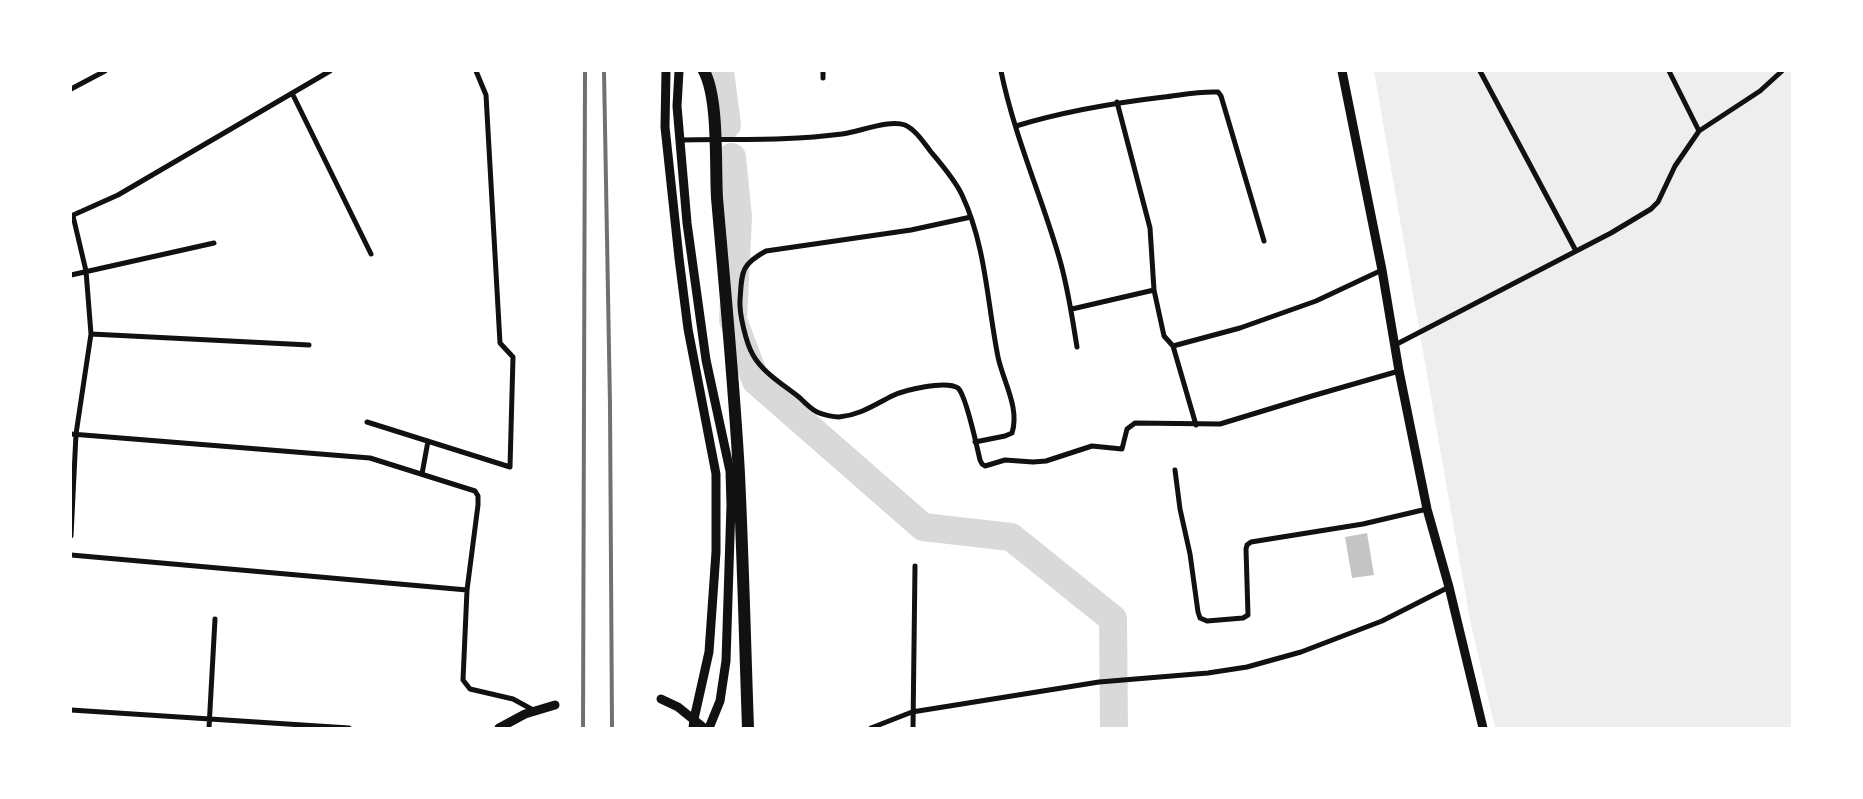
<!DOCTYPE html>
<style>
body{margin:0}
#map{position:relative;width:1863px;height:799px;overflow:hidden;background:#fff;font-family:Ubuntu,sans-serif}
canvas{display:block}
.frame{position:absolute;inset:0;border:72px solid #fff;pointer-events:none}
</style>
<div id="map">
<canvas width="1863" height="799"></canvas>
<div class="frame"></div>
</div>
<script>
const c = document.querySelector('canvas').getContext('2d');
c.lineJoin = 'round';
function paint(path, color) { c.fillStyle = color; c.fill(path, 'evenodd'); }
function stroke(path, color, width, dash) { c.strokeStyle = color; c.lineWidth = width; c.lineCap = dash ? 'butt' : 'round'; c.setLineDash(dash || []); c.stroke(path); }
paint(new Path2D(`
 M1374,71H1792V728H1495L1470,620Z`), '#eee');
stroke(new Path2D(`
 M720,71L727,125
 M732,157L738,217L733,320L756,381L923,527L1011,537L1113,619L1114,728`), '#d9d9d9', 28);
paint(new Path2D(`
 M1367,533L1374,575L1352,578L1345,537Z`), '#c4c4c4');
stroke(new Path2D(`
 M1001,71C1014,135 1041,195 1059,257C1068,287 1072,317 1077,347
 M1480,71L1576,251
 M1669,71L1699,131
 M823,78V71
 M71,89L105,71
 M292,93L371,254
 M1117,102L1150,228L1154,290L1164,336L1173,346L1240,328L1316,301L1382,270
 M1016,126C1065,111 1113,103 1164,97C1181,95 1200,91 1218,92L1221,96L1264,241
 M680,140C733,139 789,141 842,134C859,132 889,119 905,125C916,130 924,143 931,152C942,165 955,180 962,195C986,246 987,302 998,357C1003,381 1020,408 1012,433L1005,436L975,442
 M71,216L118,195L330,71
 M971,217L911,230L766,251C740,265 742,273 740,300C739,313 746,343 753,355C763,373 784,385 800,398C805,403 811,409 817,412C823,415 834,417 839,417C860,415 874,405 892,396C904,390 946,380 958,388C966,395 977,447 980,460L982,464L985,466L1005,460L1033,462L1046,461L1092,446L1122,449L1127,429L1135,423L1220,424L1312,396L1399,371
 M71,275L214,243
 M1072,309L1154,290
 M91,334L309,345
 M1395,345L1611,233L1651,209L1658,202L1675,166L1699,131L1760,91L1782,71
 M1173,346L1196,425
 M367,422L510,467L513,357L500,343L486,95L476,71
 M71,434L370,458L475,491L478,496V505L467,590L463,680L470,689L513,699L535,711
 M1175,470L1180,509L1190,554L1198,612L1200,618L1207,621L1243,618L1248,615L1246,549L1247,545L1251,542L1363,524L1427,509
 M422,474L428,441
 M71,536L76,434L91,334L86,271L73,216
 M71,555L467,590
 M71,710L349,728
 M209,728L215,619
 M871,728L912,712L1099,682L1208,673L1247,667L1301,652L1382,621L1449,587
 M913,728L915,566`), '#111', 5);
stroke(new Path2D(`
 M666,71L665,127L679,258L688,329L716,474V552L709,652L694,719L693,728
 M679,71L677,106L687,223L706,360L730,471L731,505L726,661L720,701L709,728
 M1342,71L1382,270L1399,371L1427,509L1449,587L1483,728
 M661,699L678,707L704,728
 M499,728L525,714L555,705`), '#111', 9);
stroke(new Path2D(`
 M704,71C719,99 715,165 717,198C725,290 734,382 739,474C743,559 745,643 748,728`), '#111', 12);
stroke(new Path2D(`
 M604,71L610,405L612,728
 M583,728L585,71`), '#707070', 4);
</script>
